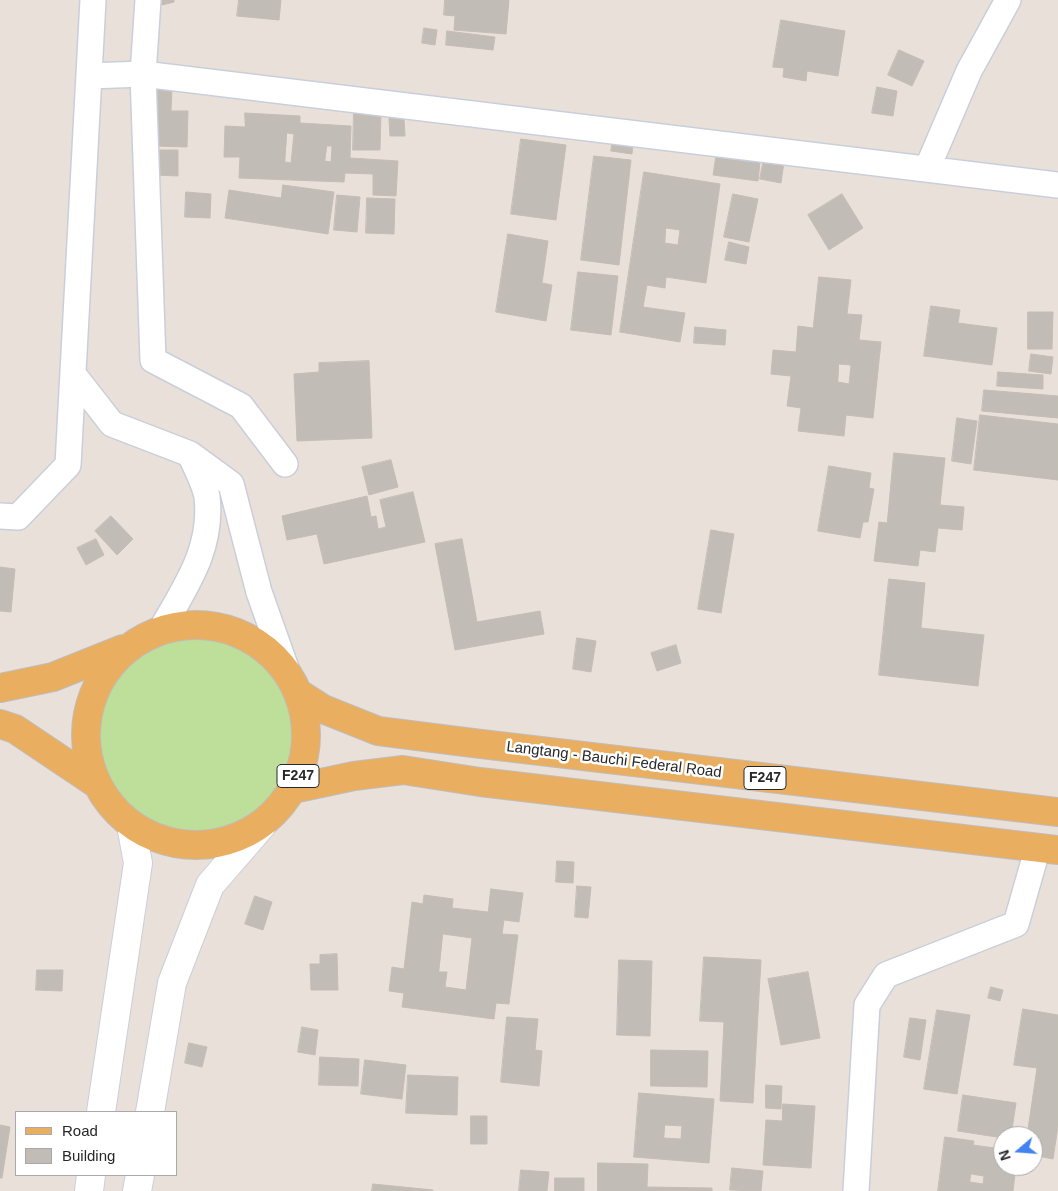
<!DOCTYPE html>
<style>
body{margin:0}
#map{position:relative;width:1058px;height:1191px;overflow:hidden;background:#eae0da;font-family:Arial,sans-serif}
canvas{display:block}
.legend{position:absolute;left:15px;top:1111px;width:162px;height:65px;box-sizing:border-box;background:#fff;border:1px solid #a9a9a9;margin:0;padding:6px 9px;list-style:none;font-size:15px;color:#282828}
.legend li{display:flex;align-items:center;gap:10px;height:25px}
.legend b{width:25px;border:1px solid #a9a9a9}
.north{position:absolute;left:993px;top:1126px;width:50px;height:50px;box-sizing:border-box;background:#fff;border:1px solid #a9a9a9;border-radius:50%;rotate:252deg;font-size:14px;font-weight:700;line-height:20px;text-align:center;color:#282828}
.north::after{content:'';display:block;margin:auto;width:18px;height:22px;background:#4184f1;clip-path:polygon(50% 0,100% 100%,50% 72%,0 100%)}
</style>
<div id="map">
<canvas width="1058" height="1191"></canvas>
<ul class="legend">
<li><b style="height:6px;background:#e9ae60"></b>Road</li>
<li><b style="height:14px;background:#c2bcb6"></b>Building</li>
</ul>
<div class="north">N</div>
</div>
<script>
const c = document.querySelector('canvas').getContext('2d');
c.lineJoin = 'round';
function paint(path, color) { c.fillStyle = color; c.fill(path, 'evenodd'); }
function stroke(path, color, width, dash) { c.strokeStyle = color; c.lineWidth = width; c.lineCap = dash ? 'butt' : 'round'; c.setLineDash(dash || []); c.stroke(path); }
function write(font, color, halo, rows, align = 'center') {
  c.font = font + ' Arial,sans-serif'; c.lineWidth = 5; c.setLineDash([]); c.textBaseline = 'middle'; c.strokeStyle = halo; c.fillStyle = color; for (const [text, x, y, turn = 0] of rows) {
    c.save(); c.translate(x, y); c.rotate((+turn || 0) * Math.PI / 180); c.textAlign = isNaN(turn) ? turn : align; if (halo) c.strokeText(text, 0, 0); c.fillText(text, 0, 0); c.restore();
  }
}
paint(new Path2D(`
 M99 736a98 98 0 1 1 196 0a98 98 0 1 1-196 0Z`), '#bedf99');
const building = new Path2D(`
 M161,0H174V2L162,5Z
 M239,0H281L279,20L237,16Z
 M445,0H509L506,34L454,30L455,16L444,15Z
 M781,20L845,31L838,76L807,71L806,81L783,77L784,68L773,67Z
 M424,28L437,30L435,45L422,43Z
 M447,31L495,37L493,50L446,45Z
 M899,50L924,61L912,86L888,75Z
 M877,87L897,91L893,116L872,113Z
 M157,88L172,89L171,111H188L187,147L155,146Z
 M354,111L381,112L380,150H353Z
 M245,113L300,116V123L351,126L350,158L398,161L396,196L373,195V174L345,173L344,182L239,178L240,157H224L225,126L245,127ZM287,133L294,134L291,163L285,162ZM327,146H332L331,162L325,161Z
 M404,118L405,136H390L389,119Z
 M521,139L566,145L556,220L511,214Z
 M613,139L633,142L632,154L611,151Z
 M154,150H178V176L154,175Z
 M727,153L748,156V160L760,162L758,181L713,175L716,156L727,157Z
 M594,156L631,160L619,265L581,260Z
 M764,158L784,162L781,183L760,179Z
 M644,172L720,184L706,283L666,277L665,288L647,285L643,307L685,313L680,342L620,332ZM666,228L680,230L678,245L665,243Z
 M283,185L334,192L328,234L225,218L229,190L281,198Z
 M186,192L211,194L210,218L185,217Z
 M733,194L758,199L749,242L724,237Z
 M842,194L863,228L829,250L808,215Z
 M337,195L360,197L357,232L334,230Z
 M367,198L395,199L394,234L366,233Z
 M508,234L548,241L542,283L552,285L546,321L496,312Z
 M729,242L749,247L746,264L725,260Z
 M578,272L618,276L611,335L571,330Z
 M819,277L851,280L847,314L862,315L859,340L881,342L873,418L846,415L844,436L798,431L801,408L787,406L791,376L771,374L773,350L796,352L798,326L813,328ZM839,364L851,365L849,384L838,382Z
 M931,306L960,310L958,323L997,328L992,365L924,356Z
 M1028,312H1053L1052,349H1028Z
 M695,327L726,330L725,345L694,343Z
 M1031,354L1053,357L1051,374L1029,371Z
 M369,361L372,438L297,441L294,374L319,372V363Z
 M998,372L1043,375V389L997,386Z
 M984,390L1058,396V418L982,411Z
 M980,415L1058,424V480L974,470Z
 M957,418L977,421L971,464L952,461Z
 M894,453L945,458L940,505L964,507L962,530L938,528L935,552L920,550L918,566L874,561L879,522L887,523Z
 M391,460L398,487L369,495L362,467Z
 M829,466L871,473L869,488L874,489L868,522H863L860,538L818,531Z
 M413,492L425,542L324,564L317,534L287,540L282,516L367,496L371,517L376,516L378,529L386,527L380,500Z
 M111,516L133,539L117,555L95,531Z
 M711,530L734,534L721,613L698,609Z
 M96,539L104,555L86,565L77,548Z
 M462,539L477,622L540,611L544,634L455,650L435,544Z
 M0,567L15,569L11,612L0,611Z
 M889,579L925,583L921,628L984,635L978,686L879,675Z
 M577,638L596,641L591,672L573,669Z
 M676,645L681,663L657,671L651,653Z
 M557,861L574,862L573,883L556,882Z
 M577,886L591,887L588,918L575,917Z
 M491,889L523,893L519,922L504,920L502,934L518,935L509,1004L496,1003L494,1019L402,1007L404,993L389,991L392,967L404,969L412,902L423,904L424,895L453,899L452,908L488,912ZM443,934L472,938L466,990L445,987L447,972H439Z
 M255,896L272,902L263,930L245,924Z
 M337,954L338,990H311L310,964H320V955Z
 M704,957L761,960L753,1103L720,1101L724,1022L700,1021Z
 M619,960L652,961L650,1036L617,1035Z
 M37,970H63L62,991L36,990Z
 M808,972L820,1038L781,1045L768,979Z
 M991,987L1003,990L1000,1001L988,998Z
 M1023,1009L1058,1015V1126L1053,1159L1033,1155V1136H1027L1037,1068L1014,1065Z
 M937,1010L970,1015L957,1094L924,1089Z
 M507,1017L538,1019L535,1050L542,1051L539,1086L501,1082Z
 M910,1018L926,1020L920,1060L904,1057Z
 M302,1027L318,1030L315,1055L298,1052Z
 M189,1043L207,1047L202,1067L185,1063Z
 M651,1050L708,1051L707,1087L651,1086Z
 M320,1057L359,1059L358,1086L319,1085Z
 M365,1060L406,1065L402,1099L361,1094Z
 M408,1075L458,1077L457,1115L406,1113Z
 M766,1085L782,1086L781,1109L766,1108Z
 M639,1093L714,1099L709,1163L634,1157ZM665,1125L682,1126L681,1139L664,1138Z
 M963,1095L1016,1103L1011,1136H1003V1138L958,1131Z
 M783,1104L815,1106L811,1168L763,1165L766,1120L782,1121Z
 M471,1116H487V1144H471Z
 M0,1125L10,1127L2,1178H0Z
 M945,1137L974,1141L973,1145L995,1148V1144L1003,1145V1166H1016L1013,1191H938ZM971,1174L984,1176L983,1184L970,1182Z
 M598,1163L648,1164L647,1187L712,1188V1191H598Z
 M732,1168L763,1171L761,1191L730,1190Z
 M521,1170L549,1172L547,1191H519Z
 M555,1178H584V1191H555Z
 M373,1184L433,1190V1191H372Z`);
paint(building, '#c2bcb6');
stroke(building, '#c5bcb4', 1);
const street = new Path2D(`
 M148,0L143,74L153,360L241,406L285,464
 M89,76L143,74L1058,185
 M927,169L969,71L1008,0
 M73,374L112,424L190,454L231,484L259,592L288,674
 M0,516L18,517L68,465L93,0
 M161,630C185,587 213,549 207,497C205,484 195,466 190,454
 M856,1191L867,1005L886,975L1016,924L1038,847`);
const secondary = new Path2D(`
 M101,1112L138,863L131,825
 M150,1112L172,983L210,885L262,825
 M89,1191L91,1175
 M137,1191L140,1175`);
const primary = new Path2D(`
 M86 735a110 110 0 1 1 220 0a110 110 0 1 1-220 0Z
 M0,688L53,677L123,649
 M298,693L323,709L378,731L473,743L1058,812
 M0,724L15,729L97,784
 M293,789L354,776L403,770L480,782L1058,850`);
stroke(street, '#c9cfda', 28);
stroke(secondary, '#c9cfda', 30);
stroke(primary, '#bebebe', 30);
stroke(street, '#fff', 25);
stroke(secondary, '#fff', 28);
stroke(primary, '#e9ae60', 28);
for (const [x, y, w] of [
 [298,776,42],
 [765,778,42]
]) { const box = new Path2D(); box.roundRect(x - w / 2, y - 11.5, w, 23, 4); c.fillStyle = '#fff'; c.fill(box); stroke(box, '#282828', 1); }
write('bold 14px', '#282828', null, [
 ["F247",298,776],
 ["F247",765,778]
]);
write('15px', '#282828', '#fff', [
 ["Langtang - Bauchi Federal Road",614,760,7]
]);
</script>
